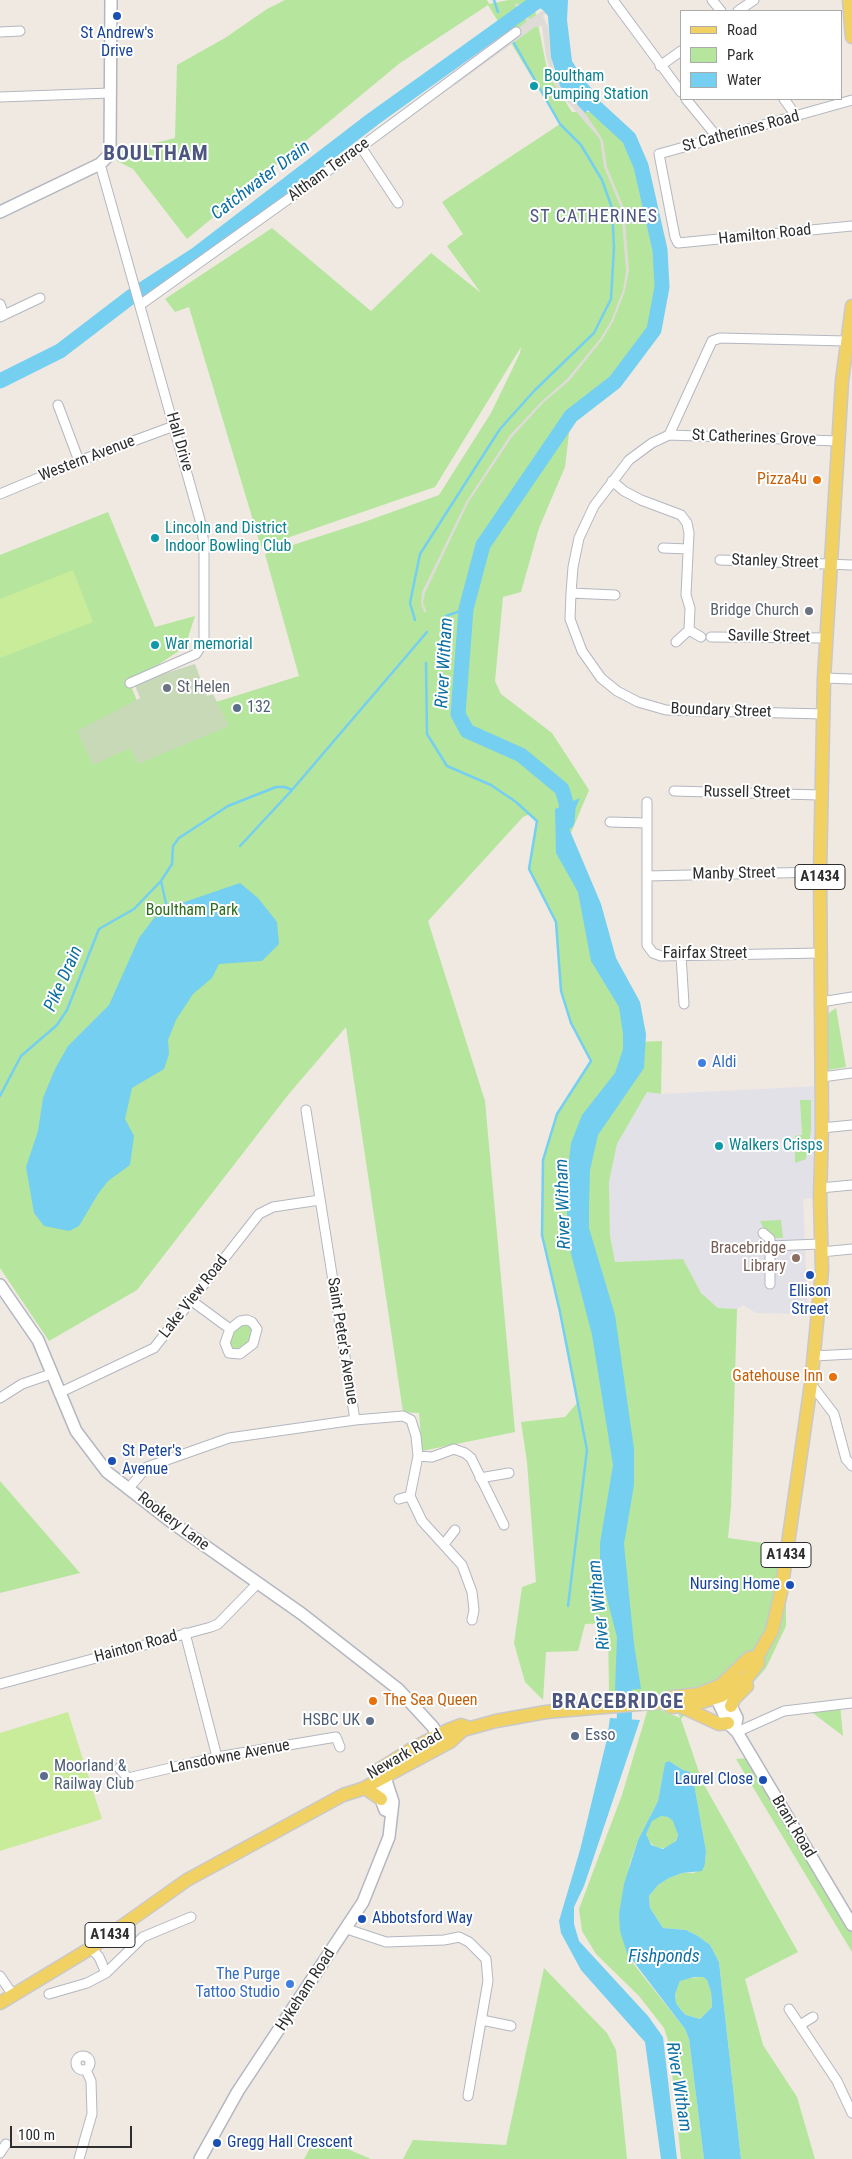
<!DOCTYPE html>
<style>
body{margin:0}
#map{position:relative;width:852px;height:2159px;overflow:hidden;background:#efe9e1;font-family:"Roboto Condensed",sans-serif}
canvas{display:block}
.legend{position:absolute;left:680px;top:10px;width:162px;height:90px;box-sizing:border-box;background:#fff;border:1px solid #ababab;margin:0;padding:6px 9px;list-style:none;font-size:15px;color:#2e2e2e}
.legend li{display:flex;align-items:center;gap:10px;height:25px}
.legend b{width:25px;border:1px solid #ababab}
.scale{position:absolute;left:10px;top:2126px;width:122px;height:22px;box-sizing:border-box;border:2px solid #2e2e2e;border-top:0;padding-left:6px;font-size:15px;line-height:18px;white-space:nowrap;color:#2e2e2e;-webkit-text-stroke:4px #fff;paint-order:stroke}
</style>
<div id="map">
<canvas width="852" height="2159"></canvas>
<ul class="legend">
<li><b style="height:6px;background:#f2d163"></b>Road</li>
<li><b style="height:14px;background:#b6e59e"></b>Park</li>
<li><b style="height:14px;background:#75cff0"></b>Water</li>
</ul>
<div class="scale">100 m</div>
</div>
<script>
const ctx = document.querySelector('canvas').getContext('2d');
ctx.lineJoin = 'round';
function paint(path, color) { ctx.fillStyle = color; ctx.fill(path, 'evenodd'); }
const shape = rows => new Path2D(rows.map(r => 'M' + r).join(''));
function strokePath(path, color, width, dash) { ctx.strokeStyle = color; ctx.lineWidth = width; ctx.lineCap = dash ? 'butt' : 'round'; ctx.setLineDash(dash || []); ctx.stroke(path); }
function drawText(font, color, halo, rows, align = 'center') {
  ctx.font = font + ' "Roboto Condensed",sans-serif'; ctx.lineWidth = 4; ctx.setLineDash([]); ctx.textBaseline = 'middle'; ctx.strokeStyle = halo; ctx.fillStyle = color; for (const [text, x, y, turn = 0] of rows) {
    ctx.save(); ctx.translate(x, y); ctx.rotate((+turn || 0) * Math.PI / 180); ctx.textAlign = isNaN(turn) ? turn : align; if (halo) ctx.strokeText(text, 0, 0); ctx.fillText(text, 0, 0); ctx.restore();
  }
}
paint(shape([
 [822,1086,820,1197,803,1199,808,1314,756,1313,743,1305,737,1309,718,1308,701,1293,683,1259,615,1262,610,1235,609,1182,617,1144,647,1092,661,1094]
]), '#e3e1e8');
paint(shape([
 [285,0,487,0,489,4,509,0,533,0,548,74,572,112,600,112,629,138,641,166,649,197,660,250,662,287,654,330,615,382,571,416,565,467,539,528,521,592,503,597,495,681,501,694,552,733,589,790,563,852,636,1042,662,1041,661,1094,647,1092,617,1144,609,1182,610,1235,615,1262,683,1259,701,1293,718,1308,737,1309,731,1507,728,1538,786,1546,786,1626,766,1668,744,1693,697,1701,681,1719,702,1781,798,1952,745,1979,763,2045,797,2097,815,2159,741,2159,719,1962,710,1945,698,1936,686,1930,663,1928,650,1908,649,1896,658,1885,669,1878,682,1873,694,1873,705,1864,706,1851,693,1778,689,1772,683,1770,669,1761,665,1764,658,1801,638,1840,630,1863,619,1914,632,1962,685,2029,689,2039,704,2159,681,2159,669,2043,664,2028,639,1996,596,1954,582,1931,579,1909,622,1795,649,1705,609,1694,608,1623,585,1624,578,1651,546,1652,543,1700,525,1682,514,1643,522,1587,536,1582,527,1462,521,1422,565,1417,577,1403,560,1312,542,1235,543,1160,557,1114,591,1061,571,1023,561,991,556,922,529,869,537,821,530,814,523,817,428,921,485,1101,515,1432,422,1451,419,1413,403,1412,346,1027,288,1095,137,1290,49,1341,0,1268,0,555,108,512,155,627,195,616,185,647,130,683,146,724,299,676,265,554,367,521,439,495,491,413,520,353,521,347,435,487,261,547,189,307,175,312,165,299,272,228,371,311,431,253,481,293,447,246,463,234,442,202,560,124,488,5,400,63,187,239,133,169,117,161,119,147,148,145,175,138,177,65,225,38,267,9],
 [676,1704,680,1718,651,1706],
 [836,1008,846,1067,828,1070,826,1015],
 [800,1100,811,1100,811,1131,806,1159,795,1163,795,1136,802,1135],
 [781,1220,783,1238,776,1238,764,1229,760,1221],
 [248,1323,254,1332,248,1344,241,1350,234,1352,230,1348,232,1333,241,1325],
 [0,1481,80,1573,0,1593],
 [840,1704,843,1736,805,1707],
 [751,1758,852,1925,852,1952,736,1759],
 '646 1832a16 16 0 1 1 32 0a16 16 0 1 1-32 0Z',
 [544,1968,607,2033,616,2050,627,2159,403,2159,413,2140,506,2145],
 [703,1977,707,1980,711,1992,712,2007,700,2019,686,2015,681,2010,676,2003,675,1993,680,1981,686,1978],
 [317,2136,371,2159,304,2159]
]), '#b6e59e');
paint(shape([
 [195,664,207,696,213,694,229,726,138,764,130,748,93,765,77,731,140,698,134,683]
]), '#c8d9b8');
paint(shape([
 [73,570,93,622,0,658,0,599],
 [68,1712,102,1819,0,1851,0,1733]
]), '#c9ec9a');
paint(shape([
 [558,0,543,16,548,27,553,68,560,86,585,113,603,140,607,167,624,208,629,270,625,291,613,322,602,340,569,381,544,402,512,437,468,503,425,593,423,603,427,612,424,612,421,603,422,592,466,502,510,435,542,401,567,379,600,339,611,321,623,290,626,271,621,208,604,167,600,139,557,90,551,93,550,91,556,88,546,57,542,26,535,27,455,85,453,83,527,21,515,5,517,3,530,19]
]), '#dfdcd8');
paint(shape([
 [532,0,568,0,567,20,572,61,584,80,600,98,585,113,560,86,551,57,548,16,543,10,538,7,511,27,506,20],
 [580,798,568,826,601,904,616,958,640,1002,646,1034,644,1068,598,1135,590,1170,589,1204,589,1228,615,1315,634,1449,634,1485,624,1544,634,1644,641,1689,615,1690,617,1637,602,1579,600,1558,600,1543,613,1465,592,1335,567,1238,567,1178,571,1143,582,1115,615,1073,623,1049,623,1034,619,1007,591,961,578,892,556,853,555,809],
 [240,883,258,898,277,922,279,944,262,961,219,964,212,978,193,994,176,1020,168,1040,169,1054,164,1069,132,1088,125,1119,134,1136,130,1165,108,1181,98,1194,79,1226,69,1231,44,1226,34,1213,26,1167,38,1131,43,1098,55,1069,68,1046,109,1005,139,938,154,918,167,908],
 [610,1718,640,1720,584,1886,574,1907,574,1924,579,1941,648,2016,663,2037,677,2159,661,2159,645,2042,581,1970,561,1933,559,1921,580,1850,607,1739],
 [669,1761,683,1770,690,1772,693,1778,706,1851,705,1864,702,1871,682,1873,669,1878,658,1885,649,1896,650,1908,663,1928,686,1930,698,1936,710,1945,719,1962,741,2159,704,2159,689,2039,685,2029,627,1953,620,1931,619,1914,624,1884,638,1840,658,1801,665,1763],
 [661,1816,668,1817,673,1821,678,1835,676,1841,663,1849,651,1845,646,1834,652,1821],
 [694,1977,703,1977,707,1980,711,1992,712,2007,700,2019,686,2015,681,2010,676,2003,675,1994,680,1981]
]), '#75cff0');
strokePath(shape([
 [494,0,498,12],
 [446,616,466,609],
 [415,620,410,603,420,554,500,429,535,390,594,333,611,299,614,247,612,208,602,180,581,145,560,124,514,43],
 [426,663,427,734,447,766,491,785,516,802,537,821,529,869,556,922,561,991,571,1023,591,1061,557,1114,543,1160,542,1235,560,1312,587,1450,568,1606],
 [240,846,292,790,427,632],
 [167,908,161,881,172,864,173,846,179,838,228,806,276,787,285,787,292,790],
 [0,1096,21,1056,57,1025,67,1010,99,929,134,909,161,881]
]), '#75cff0', 2.5);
strokePath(shape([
 [0,381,60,351,132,296,197,254,373,119,539,0],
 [567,822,568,810,562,789,521,755,467,731,458,714,466,609,483,545,571,416,615,382,654,330,662,287,660,250,641,166,629,138,579,92],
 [624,1740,625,1670]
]), '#75cff0', 15);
const street = shape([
 [613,0,681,92],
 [712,0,721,11],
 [738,11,754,0],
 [0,32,20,31],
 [660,66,681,51],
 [0,97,110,93],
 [686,99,718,138],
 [784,99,797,117],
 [852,100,659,154,675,237,678,243,852,226],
 [361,147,398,203],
 [100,164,200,520,204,543,204,641,196,654,130,683],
 [0,304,4,315,0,317],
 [140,305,361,147,516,32],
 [4,315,40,298],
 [58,405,79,461],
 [669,435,712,341,720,338,846,341],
 [612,481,624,491,641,500,681,515,687,523,689,533,686,595,690,608,689,630,676,642],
 [0,494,79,461,174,426],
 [663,548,688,549],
 [720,560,852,565],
 [571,593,615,595],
 [689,630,701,637],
 [711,637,826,638],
 [824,678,852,679],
 [823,714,666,710,638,702,617,691,601,678,582,651,570,619,571,593,573,567,579,538,594,506,629,460,652,443,669,435,838,441],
 [674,791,820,795],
 [647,802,647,945,653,953,661,956,821,953],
 [610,822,647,823],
 [647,876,820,872],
 [681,955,684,1004],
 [821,1002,852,997],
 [822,1077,852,1073],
 [822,1128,852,1125],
 [820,1188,852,1185],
 [763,1233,770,1239,770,1246],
 [821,1252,852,1249],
 [770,1284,770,1246,820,1244],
 [192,1301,230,1329],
 [247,1320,252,1322,257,1329,253,1344,240,1354,229,1353,225,1343,230,1329,240,1321,247,1320],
 [814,1356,852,1354],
 [811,1384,834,1414,846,1459,852,1466],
 [59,1393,154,1348,259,1214,273,1207,320,1200],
 [0,1398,22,1384,51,1374],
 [355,1420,403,1416,411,1420,416,1436,418,1456,410,1496,422,1521,462,1565,472,1592,474,1610,472,1620],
 [418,1456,432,1457,454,1449,465,1453,471,1458,504,1525],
 [480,1478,509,1473],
 [128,1489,147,1467,229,1438,355,1420,306,1110],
 [399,1499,410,1496],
 [444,1544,455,1530],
 [185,1633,217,1757],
 [0,1684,211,1627,218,1624,257,1584],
 [737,1732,784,1711,852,1703],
 [119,1768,128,1778,217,1757,336,1737,340,1747],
 [347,1929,386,1942,444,1940,459,1937,469,1942,486,1959,488,1981,468,2096],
 [91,1948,99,1957,106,1973,143,1937,191,1917],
 [0,1976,13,1995],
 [49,1994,87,1983,106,1973],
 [789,2009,837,2081,852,2113],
 [482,2020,511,2026],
 [800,2025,813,2017],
 '76 2063a7 7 0 1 1 14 0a7 7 0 1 1-14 0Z',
 [0,2153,6,2144],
 [79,2159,92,2114,91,2081,86,2070]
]);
const secondary = shape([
 [0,212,100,164,108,156,110,151,111,0],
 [0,1285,38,1340,76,1431,107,1472,174,1524,302,1614,398,1689,433,1727,442,1743],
 [713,1691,728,1723,737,1732,852,1925],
 [727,1698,737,1718,735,1729],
 [376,1774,381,1799,385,1810,390,1812],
 [200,2159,238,2091,363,1902,389,1837,393,1802,382,1768]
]);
const primary = shape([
 [849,0,852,37],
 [663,1702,672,1707,680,1706,695,1704,721,1696,748,1677,758,1663,757,1657,772,1631,781,1592,811,1384,822,1270,820,1197,822,1128,820,872,824,678,842,381,852,306],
 [680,1706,719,1724,728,1723],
 [731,1706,734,1699,747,1686],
 [375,1772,410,1750,448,1730,461,1725,467,1727],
 [365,1788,381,1799],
 [0,2003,91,1948,187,1880,343,1795,362,1789,450,1742,463,1730,496,1721,546,1712,663,1702,673,1697,699,1694,721,1685,749,1658,757,1657]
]);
strokePath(street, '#b4b7c1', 11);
strokePath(secondary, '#b4b7c1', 14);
strokePath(primary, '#c9c9c9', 15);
strokePath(street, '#fff', 9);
strokePath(secondary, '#fff', 11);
strokePath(primary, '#f2d163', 12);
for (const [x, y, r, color] of [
 [117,16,5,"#1a4fb4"],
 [534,86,5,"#0f9aa8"],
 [817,480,5,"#e8710a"],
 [155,538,5,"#0f9aa8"],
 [809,611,5,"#6b7280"],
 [155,645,5,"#0f9aa8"],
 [167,688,5,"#6b7280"],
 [237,708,5,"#5c6f8a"],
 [702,1063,5,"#3f7fe0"],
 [719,1146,5,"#0f9aa8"],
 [796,1258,5,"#8d6e63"],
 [810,1275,5,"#1a4fb4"],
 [833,1377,5,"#e8710a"],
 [112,1461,5,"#1a4fb4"],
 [790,1585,5,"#1a4fb4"],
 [373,1701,5,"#e8710a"],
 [370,1721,5,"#5c6f8a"],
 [575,1736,5,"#5c6f8a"],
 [44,1776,5,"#5c6f8a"],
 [763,1780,5,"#1a4fb4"],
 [362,1919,5,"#1a4fb4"],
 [290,1984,5,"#3f7fe0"],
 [217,2143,5,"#1a4fb4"]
]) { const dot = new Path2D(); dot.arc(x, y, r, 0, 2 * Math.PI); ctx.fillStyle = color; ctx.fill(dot); strokePath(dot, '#fff', 2); }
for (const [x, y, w] of [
 [820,877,50],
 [786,1555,50],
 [110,1935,50]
]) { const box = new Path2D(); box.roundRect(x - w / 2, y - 12.5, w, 25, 4); ctx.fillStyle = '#fff'; ctx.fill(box); strokePath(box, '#2e2e2e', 1); }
drawText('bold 15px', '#2e2e2e', null, [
 ["A1434",820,877],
 ["A1434",786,1555],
 ["A1434",110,1935]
]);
drawText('16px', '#164399', '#fff', [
 ["St Andrew's",117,34,"center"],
 ["Drive",117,52,"center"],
 ["Ellison",810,1292,"center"],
 ["Street",810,1310,"center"],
 ["St Peter's",122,1452],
 ["Avenue",122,1470],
 ["Nursing Home",780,1585,"right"],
 ["Laurel Close",753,1780,"right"],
 ["Abbotsford Way",372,1919],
 ["Gregg Hall Crescent",227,2143]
], 'left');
drawText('16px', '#0d838f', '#fff', [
 ["Boultham",544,77],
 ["Pumping Station",544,95],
 ["Lincoln and District",165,529],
 ["Indoor Bowling Club",165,547],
 ["War memorial",165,645],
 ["Walkers Crisps",729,1146]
], 'left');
drawText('16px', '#2e2e2e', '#fff', [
 ["St Catherines Road",741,132,-15],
 ["Altham Terrace",329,170,-36],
 ["Hamilton Road",765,235,-6],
 ["St Catherines Grove",754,438,2],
 ["Hall Drive",179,442,74],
 ["Western Avenue",87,459,-21],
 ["Stanley Street",775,562,2],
 ["Saville Street",769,637,1],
 ["Boundary Street",721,711,2],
 ["Russell Street",747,793,1],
 ["Manby Street",734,874,-1],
 ["Fairfax Street",705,954],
 ["Lake View Road",194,1297,-52],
 ["Saint Peter's Avenue",342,1341,81],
 ["Rookery Lane",173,1522,37],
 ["Hainton Road",136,1647,-15],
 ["Newark Road",405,1755,-30],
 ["Lansdowne Avenue",230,1757,-11],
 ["Brant Road",793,1827,59],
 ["Hykeham Road",306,1990,-57]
]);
drawText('16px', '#c56008', '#fff', [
 ["Pizza4u",807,480],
 ["Gatehouse Inn",823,1377],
 ["The Sea Queen",383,1701,"left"]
], 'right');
drawText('16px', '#5b616d', '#fff', [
 ["Bridge Church",799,611],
 ["St Helen",177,688,"left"]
], 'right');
drawText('16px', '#4e5e75', '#fff', [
 ["132",247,708],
 ["HSBC UK",360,1721,"right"],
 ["Esso",585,1736],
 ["Moorland &",54,1767],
 ["Railway Club",54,1785]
], 'left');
drawText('16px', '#2c6e1b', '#fff', [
 ["Boultham Park",192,911]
]);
drawText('16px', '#366cbe', '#fff', [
 ["Aldi",712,1063],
 ["The Purge",280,1975,"right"],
 ["Tattoo Studio",280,1993,"right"]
], 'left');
drawText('16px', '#785e54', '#fff', [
 ["Bracebridge",786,1249],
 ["Library",786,1267]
], 'right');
drawText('italic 18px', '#0d6fa3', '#fff', [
 ["Catchwater Drain",261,181,-37],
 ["River Witham",445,663,-87],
 ["Pike Drain",64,979,-66],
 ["River Witham",564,1204,-92],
 ["River Witham",600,1605,-96],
 ["Fishponds",664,1957],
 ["River Witham",678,2087,81]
]);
ctx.letterSpacing = '1px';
drawText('18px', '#4d5680', '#fff', [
 ["ST CATHERINES",594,217]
]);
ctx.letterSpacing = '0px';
ctx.letterSpacing = '1px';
drawText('bold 21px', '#4d5680', '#fff', [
 ["BOULTHAM",156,155],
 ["BRACEBRIDGE",618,1703]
]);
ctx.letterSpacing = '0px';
</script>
